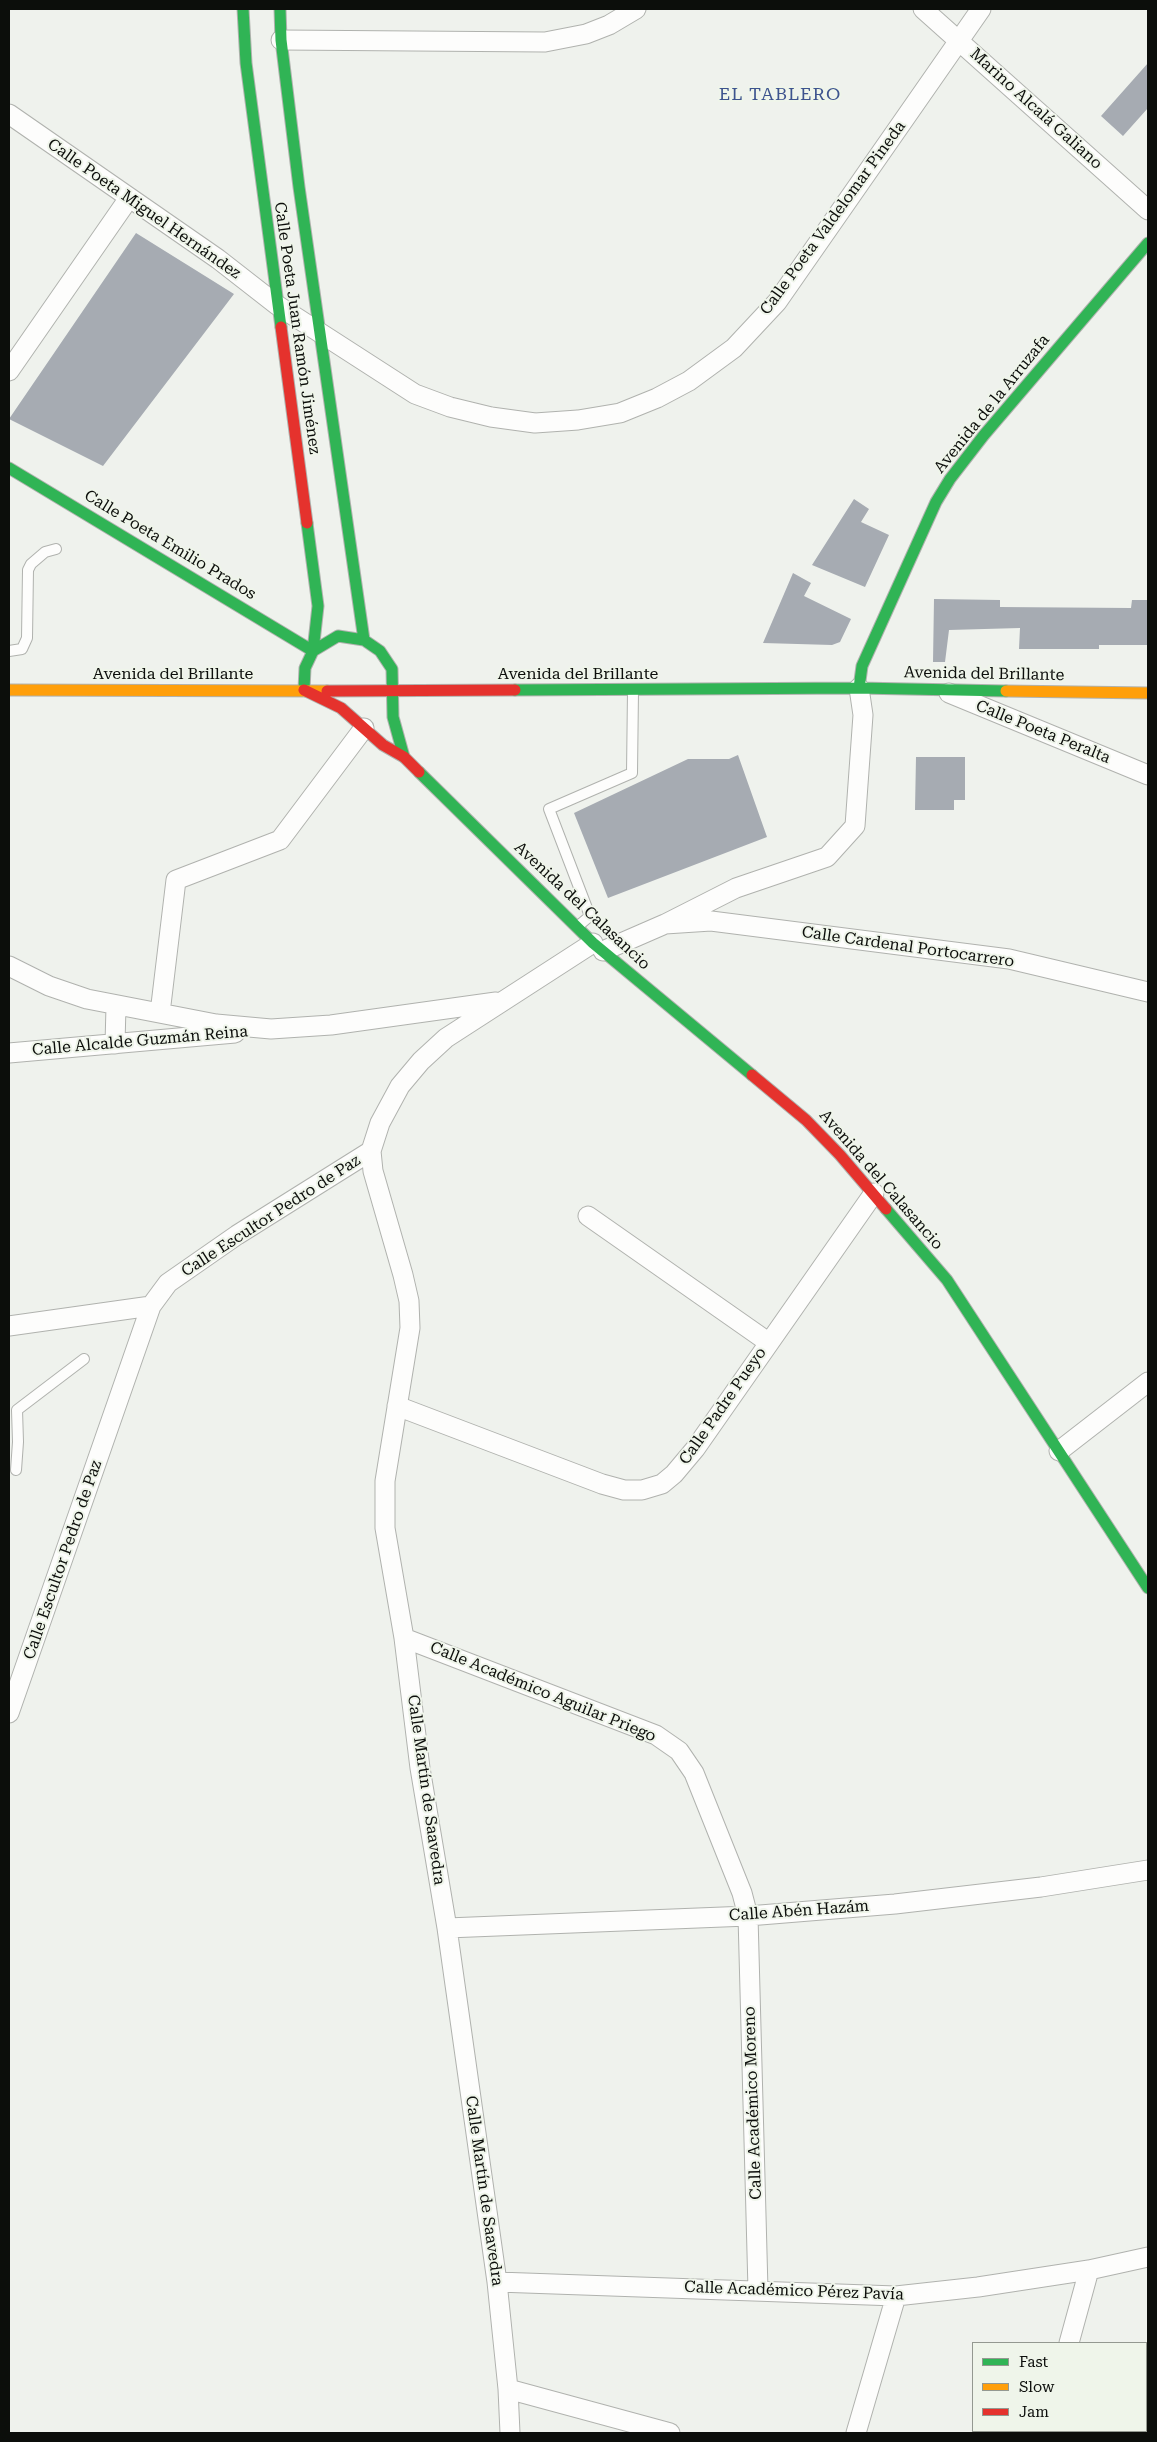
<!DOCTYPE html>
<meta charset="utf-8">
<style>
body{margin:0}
#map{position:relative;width:1157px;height:2442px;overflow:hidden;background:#eff2ed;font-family:"Roboto Serif",serif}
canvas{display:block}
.frame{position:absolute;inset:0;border:10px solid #0c0e0b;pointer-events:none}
.legend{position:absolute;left:972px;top:2342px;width:175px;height:90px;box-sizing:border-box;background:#eff5ea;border:1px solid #949991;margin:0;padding:6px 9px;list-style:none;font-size:15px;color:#0c0e0b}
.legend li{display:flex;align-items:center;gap:10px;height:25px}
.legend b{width:25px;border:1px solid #949991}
</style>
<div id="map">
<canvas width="1157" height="2442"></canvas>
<div class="frame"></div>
<ul class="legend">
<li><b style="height:6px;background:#30b455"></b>Fast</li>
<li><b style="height:6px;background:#ff9f0a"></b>Slow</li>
<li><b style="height:6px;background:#e5322d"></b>Jam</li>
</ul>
</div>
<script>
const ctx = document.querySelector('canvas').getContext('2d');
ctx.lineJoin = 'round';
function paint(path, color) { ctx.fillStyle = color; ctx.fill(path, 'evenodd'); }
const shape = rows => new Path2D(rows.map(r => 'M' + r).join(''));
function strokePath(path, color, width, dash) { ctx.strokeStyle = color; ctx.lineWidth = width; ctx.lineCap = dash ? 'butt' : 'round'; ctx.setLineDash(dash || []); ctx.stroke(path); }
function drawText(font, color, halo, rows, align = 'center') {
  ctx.font = font + ' "Roboto Serif",serif'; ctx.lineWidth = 4; ctx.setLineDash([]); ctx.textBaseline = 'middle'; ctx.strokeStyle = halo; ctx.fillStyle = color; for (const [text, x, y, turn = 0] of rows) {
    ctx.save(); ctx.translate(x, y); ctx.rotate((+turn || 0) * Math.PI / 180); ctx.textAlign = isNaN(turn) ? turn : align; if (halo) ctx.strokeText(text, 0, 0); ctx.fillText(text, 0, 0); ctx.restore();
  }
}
paint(shape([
 [1148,63,1148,108,1123,136,1101,116],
 [136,233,234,294,103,466,9,419],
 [854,499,869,509,861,522,889,535,865,587,812,565],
 [793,573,811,583,804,596,851,619,840,642,832,645,763,643],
 [934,599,1000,600,1000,607,1131,608,1132,600,1148,600,1148,645,1099,645,1099,649,1019,649,1020,628,949,630,945,662,933,662],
 [738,755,767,837,608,898,574,813,688,759,729,759],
 [916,757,965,757,965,800,954,800,954,810,915,810]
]), '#a6abb2');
const lane = shape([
 [9,651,22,649,27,638,28,570,31,564,45,552,56,549],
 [577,927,590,916,549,809,632,773,633,691],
 [17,1410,84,1359],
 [16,1470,18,1442,17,1410]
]);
const street = shape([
 [923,9,1148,210],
 [281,40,545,42,586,34,609,25,636,9],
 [9,114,218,259,277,305,415,394,450,407,491,417,535,423,578,420,620,413,657,398,689,381,734,348,777,302,981,9],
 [9,371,129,198],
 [949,693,1148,775],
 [665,924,711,921,1009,959,1148,992],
 [603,951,665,924,736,888,827,857,855,826,863,715,859,688],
 [9,966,49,986,87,999,216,1024,271,1029,331,1025,496,1002],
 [160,1013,176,880,280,840,364,728],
 [115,1044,116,1006],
 [9,1053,235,1033],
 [371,1151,373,1171,403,1275,409,1301,410,1328,385,1481,385,1528,404,1638,420,1768,447,1928,497,2282,508,2389,510,2433],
 [588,1216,768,1342],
 [9,1326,151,1306],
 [397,1406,602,1484,624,1490,642,1490,662,1484,674,1474,695,1449,874,1193],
 [1059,1451,1148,1382],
 [404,1638,656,1735,679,1751,694,1773,742,1893,748,1916,758,2290],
 [9,1713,151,1306,168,1283,237,1235,371,1151,380,1123,400,1086,421,1061,446,1038,593,943],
 [447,1928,748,1916,895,1904,1041,1887,1148,1870],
 [497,2282,896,2296,978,2287,1089,2270,1148,2257],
 [1069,2343,1089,2270],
 [508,2389,670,2433],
 [856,2433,896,2296],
 [1044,2433,1045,2431]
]);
const fast = shape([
 [243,9,246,63,281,327],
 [280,9,281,40,299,187,364,640],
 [9,468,313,651,318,606,307,523],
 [859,688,862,666,936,502,950,479,984,435,1148,243],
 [304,690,305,668,313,651,338,636,364,640,380,651,392,669,393,717,404,757],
 [515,690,859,688,1006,691],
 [419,772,593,943,752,1075],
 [886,1209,947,1280,1148,1588]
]);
const slow = shape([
 [9,690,327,691],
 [1006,691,1148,693]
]);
const jam = shape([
 [281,327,307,523],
 [304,690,341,708,383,745,404,757,419,772],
 [327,691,515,690],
 [752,1075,806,1120,840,1155,886,1209]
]);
strokePath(lane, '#b0b2ae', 12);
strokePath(street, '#b0b2ae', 21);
strokePath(fast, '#b0b2ae', 13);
strokePath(slow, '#b0b2ae', 13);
strokePath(jam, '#b0b2ae', 13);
strokePath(lane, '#fdfdfc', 10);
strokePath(street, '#fdfdfc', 19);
strokePath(fast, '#30b455', 11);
strokePath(slow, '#ff9f0a', 11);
strokePath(jam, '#e5322d', 11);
drawText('16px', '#0c0e0b', '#eff5ea', [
 ["Marino Alcalá Galiano",1036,109,42],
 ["Calle Poeta Miguel Hernández",144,209,35],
 ["Calle Poeta Valdelomar Pineda",833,218,-54],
 ["Calle Poeta Juan Ramón Jiménez",297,328,82],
 ["Avenida de la Arruzafa",992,404,-51],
 ["Calle Poeta Emilio Prados",170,545,31],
 ["Avenida del Brillante",173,674],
 ["Avenida del Brillante",578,674],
 ["Avenida del Brillante",984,674,1],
 ["Calle Poeta Peralta",1043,732,22],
 ["Avenida del Calasancio",582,906,43],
 ["Calle Cardenal Portocarrero",908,947,8],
 ["Calle Alcalde Guzmán Reina",140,1041,-5],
 ["Avenida del Calasancio",881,1180,49],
 ["Calle Escultor Pedro de Paz",271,1216,-33],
 ["Calle Padre Pueyo",723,1406,-55],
 ["Calle Escultor Pedro de Paz",63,1560,-71],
 ["Calle Académico Aguilar Priego",543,1692,22],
 ["Calle Martín de Saavedra",426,1790,82],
 ["Calle Abén Hazám",799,1911,-4],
 ["Calle Académico Moreno",753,2103,-92],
 ["Calle Martín de Saavedra",484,2191,82],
 ["Calle Académico Pérez Pavía",794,2291,2]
]);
ctx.letterSpacing = '1px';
drawText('18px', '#3d538e', '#eff5ea', [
 ["EL TABLERO",780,95]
]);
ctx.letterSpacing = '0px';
</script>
